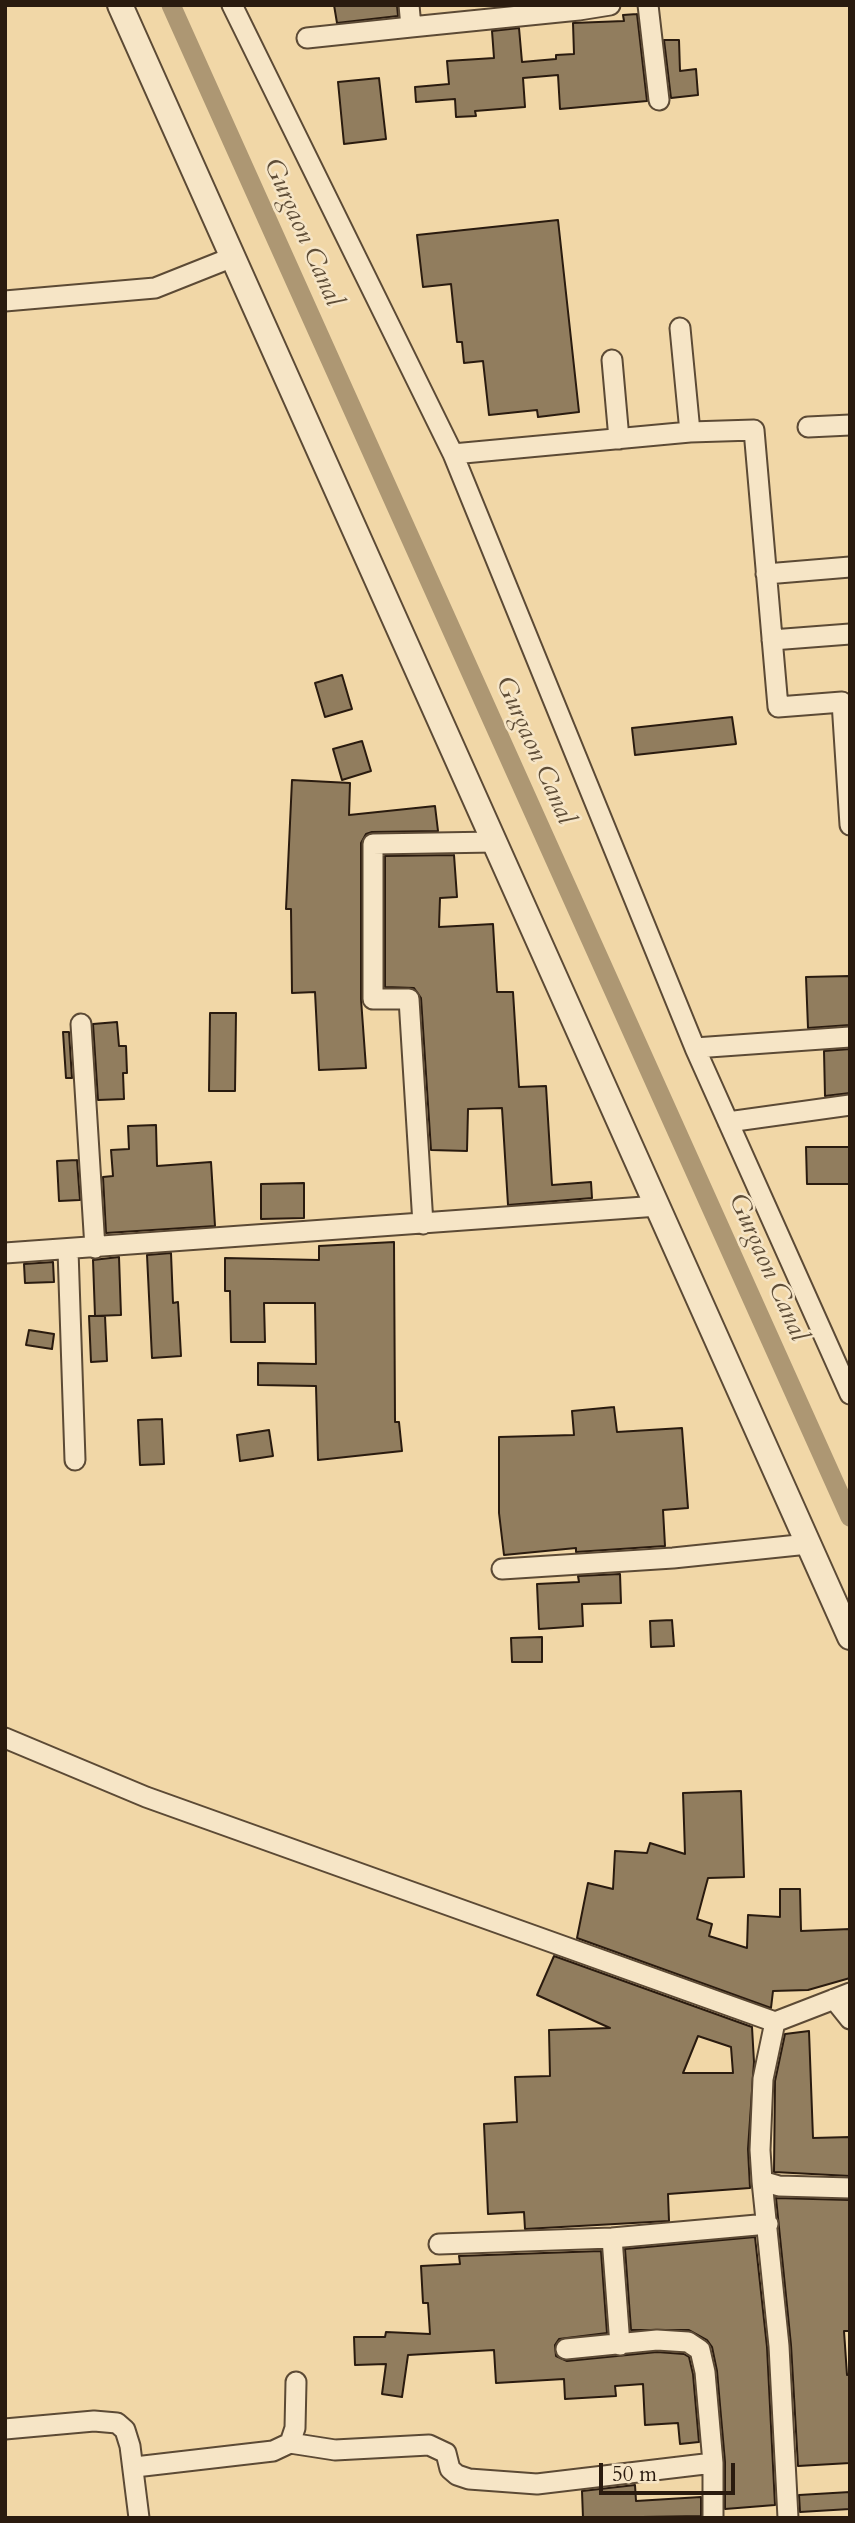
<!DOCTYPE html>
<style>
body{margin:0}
#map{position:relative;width:855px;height:2523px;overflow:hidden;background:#f1d7a7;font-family:Cardo,serif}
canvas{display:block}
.frame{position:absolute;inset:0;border:7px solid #2a1b0f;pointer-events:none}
.scale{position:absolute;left:599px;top:2463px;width:136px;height:32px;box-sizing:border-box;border:4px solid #2a1b0f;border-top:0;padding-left:9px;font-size:21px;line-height:24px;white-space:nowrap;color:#2a1b0f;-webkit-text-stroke:5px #f6e5c6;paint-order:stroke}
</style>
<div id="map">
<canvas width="855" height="2523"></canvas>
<div class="frame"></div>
<div class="scale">50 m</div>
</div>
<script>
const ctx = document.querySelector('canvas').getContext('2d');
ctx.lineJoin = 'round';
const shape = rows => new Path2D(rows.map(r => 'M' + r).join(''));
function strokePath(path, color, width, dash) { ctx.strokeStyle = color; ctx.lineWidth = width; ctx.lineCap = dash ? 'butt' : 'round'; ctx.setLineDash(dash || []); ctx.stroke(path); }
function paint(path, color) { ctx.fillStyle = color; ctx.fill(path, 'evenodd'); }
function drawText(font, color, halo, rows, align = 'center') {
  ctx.font = font + ' Cardo,serif'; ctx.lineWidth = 5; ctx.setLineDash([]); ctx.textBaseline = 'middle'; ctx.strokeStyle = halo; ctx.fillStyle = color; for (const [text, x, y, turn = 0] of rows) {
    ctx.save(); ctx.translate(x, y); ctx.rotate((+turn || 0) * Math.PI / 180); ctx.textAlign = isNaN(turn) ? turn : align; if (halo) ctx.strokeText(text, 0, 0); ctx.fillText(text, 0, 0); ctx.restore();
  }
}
strokePath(shape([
 [171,5,850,1517]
]), '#ad9773', 19);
const building = shape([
 [334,5,397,5,398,16,337,23,334,5],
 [637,14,647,101,560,109,558,75,523,78,525,107,475,111,476,116,456,117,455,99,416,102,415,87,449,84,447,61,494,58,492,31,519,28,522,62,556,59,556,55,574,54,573,23,624,21,623,15,637,14],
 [664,40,679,40,680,71,696,69,698,95,671,98,664,40],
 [379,78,386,139,344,144,338,82,379,78],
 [558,220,579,412,538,417,537,410,489,415,483,361,464,363,462,342,457,342,451,284,423,287,417,235,558,220],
 [342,675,352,709,325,717,315,683,342,675],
 [732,717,736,744,635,755,632,728,732,717],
 [362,741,371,771,342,780,333,749,362,741],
 [292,780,350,783,349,815,435,806,438,831,372,832,366,834,361,843,361,999,366,1068,319,1070,315,992,292,993,291,909,286,909,292,780],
 [454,855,457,897,440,898,439,927,493,924,497,992,513,992,519,1087,546,1086,552,1185,591,1182,592,1198,508,1205,502,1108,468,1109,467,1151,431,1150,421,998,414,988,385,987,385,856,454,855],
 [850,976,850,1025,808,1028,806,977,850,976],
 [210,1013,236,1013,235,1091,209,1091,210,1013],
 [117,1022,119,1046,126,1046,127,1073,123,1073,124,1099,98,1100,93,1024,117,1022],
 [63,1032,69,1032,72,1078,66,1078,63,1032],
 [850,1049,850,1093,825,1096,824,1051,850,1049],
 [156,1125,157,1166,211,1162,215,1226,106,1233,103,1177,113,1176,111,1150,129,1149,128,1126,156,1125],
 [806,1147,850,1147,850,1184,807,1184,806,1147],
 [77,1160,80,1200,59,1201,57,1161,77,1160],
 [304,1183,304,1218,261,1219,261,1184,304,1183],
 [394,1242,395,1422,399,1422,402,1451,318,1460,316,1386,258,1385,258,1363,316,1364,315,1303,264,1303,265,1342,231,1342,230,1291,225,1291,225,1258,319,1260,319,1246,394,1242],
 [171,1253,173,1303,178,1302,181,1356,152,1358,147,1255,171,1253],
 [119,1257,121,1315,95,1316,93,1260,119,1257],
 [53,1262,54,1282,25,1283,24,1264,53,1262],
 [89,1316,105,1316,107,1361,91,1362,89,1316],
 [29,1330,54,1334,52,1349,26,1345,29,1330],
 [614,1407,617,1432,682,1428,688,1508,663,1510,665,1546,576,1552,576,1548,504,1555,499,1513,499,1437,574,1435,572,1411,614,1407],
 [162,1419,164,1464,140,1465,138,1420,162,1419],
 [269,1430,273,1456,240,1461,237,1435,269,1430],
 [620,1574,621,1603,582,1604,583,1626,539,1629,537,1584,579,1582,578,1576,620,1574],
 [672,1620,674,1646,651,1647,650,1621,672,1620],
 [542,1637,542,1662,512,1662,511,1638,542,1637],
 [741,1791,744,1877,708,1878,697,1919,712,1924,709,1936,747,1948,748,1915,780,1917,780,1889,800,1889,801,1931,850,1929,850,1978,808,1990,773,1991,771,2008,577,1938,588,1883,613,1889,615,1851,647,1853,650,1843,685,1854,683,1793,741,1791],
 [554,1956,752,2027,754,2062,748,2149,750,2188,668,2194,669,2221,525,2229,524,2212,488,2214,484,2124,517,2122,515,2077,550,2076,549,2030,610,2028,537,1995,554,1956],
 [698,2036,731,2047,733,2073,683,2073,698,2036],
 [809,2031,813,2138,850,2137,850,2176,774,2172,775,2081,785,2034,809,2031],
 [776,2198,850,2200,850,2331,844,2331,847,2375,850,2374,850,2463,798,2466,791,2345,776,2198],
 [755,2237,767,2347,775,2505,725,2509,725,2462,717,2371,712,2347,707,2340,689,2330,631,2330,625,2249,755,2237],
 [601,2251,607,2333,559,2339,555,2345,556,2356,567,2361,657,2352,684,2354,689,2357,693,2374,699,2442,680,2444,678,2423,645,2425,643,2384,615,2386,616,2396,565,2399,564,2379,496,2383,494,2350,408,2355,402,2397,382,2394,386,2364,355,2365,354,2337,385,2337,386,2332,430,2334,428,2303,423,2303,421,2266,460,2264,459,2256,601,2251],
 [635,2485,636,2501,701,2497,701,2516,583,2518,582,2491,635,2485],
 [850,2492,850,2509,800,2512,799,2495,850,2492]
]);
paint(building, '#917d5e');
strokePath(building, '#2a1b0f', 2);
const minor = shape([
 [232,5,453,454,695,1048,850,1394],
 [579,5,579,10,610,5],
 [648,5,659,100],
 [411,27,579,10],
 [307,38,411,27,409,5],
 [5,301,155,288,233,257],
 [680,328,690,432],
 [612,360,619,439],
 [808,427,850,425],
 [453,454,690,432,754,430,778,707,842,702,850,825],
 [766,574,850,567],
 [772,640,850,634],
 [81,1024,95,1248],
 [695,1048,850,1037],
 [728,1122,850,1105],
 [423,1224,409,999,373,999,373,844,495,842],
 [68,1250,75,1460],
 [5,1253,658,1206],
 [502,1569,673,1558,808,1544],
 [5,1738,146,1797,775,2022,850,1993],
 [834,1999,850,2019],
 [775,2022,763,2079,760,2150,762,2181,779,2186,850,2188],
 [762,2181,779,2346,788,2518],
 [612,2238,620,2345],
 [439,2244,612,2238,768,2224],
 [566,2349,657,2340,688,2342,700,2350,705,2372,713,2463,713,2518],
 [5,2429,94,2421,117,2423,125,2430,130,2446,139,2518],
 [290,2443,335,2450,429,2445,446,2453,450,2469,457,2475,469,2479,537,2484,713,2463],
 [135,2467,273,2451,290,2443,295,2428,296,2382]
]);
const tertiary = shape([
 [120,5,850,1637]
]);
strokePath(minor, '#5c4a35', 23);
strokePath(tertiary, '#5c4a35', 28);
strokePath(minor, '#f6e5c6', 19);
strokePath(tertiary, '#f6e5c6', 24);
drawText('italic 26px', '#5e4d37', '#f6e5c6', [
 ["Gurgaon Canal",302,233,66],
 ["Gurgaon Canal",534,751,66],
 ["Gurgaon Canal",767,1268,66]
]);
</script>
